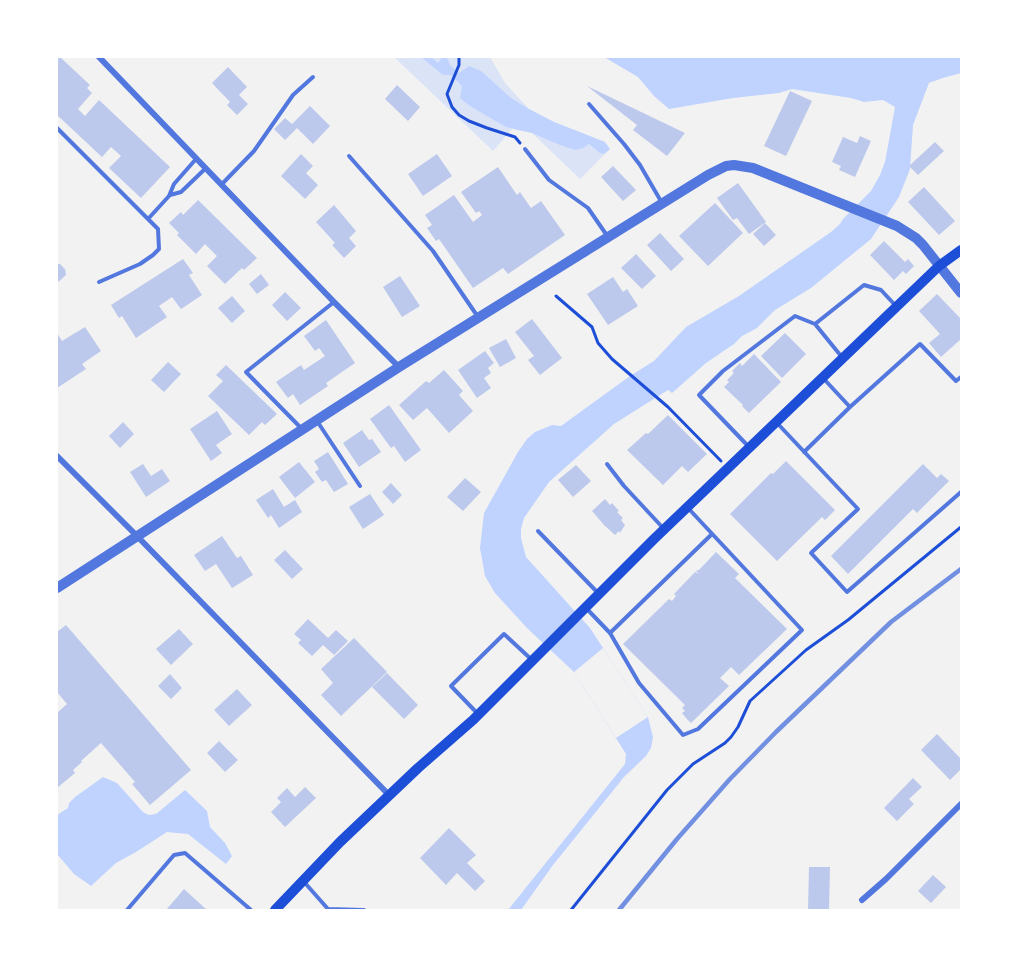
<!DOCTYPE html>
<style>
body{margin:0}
#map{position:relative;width:1018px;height:967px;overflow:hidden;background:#f2f2f2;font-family:"Exo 2",sans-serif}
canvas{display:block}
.frame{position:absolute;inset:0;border:58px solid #fff;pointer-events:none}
</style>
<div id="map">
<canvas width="1018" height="967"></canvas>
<div class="frame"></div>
</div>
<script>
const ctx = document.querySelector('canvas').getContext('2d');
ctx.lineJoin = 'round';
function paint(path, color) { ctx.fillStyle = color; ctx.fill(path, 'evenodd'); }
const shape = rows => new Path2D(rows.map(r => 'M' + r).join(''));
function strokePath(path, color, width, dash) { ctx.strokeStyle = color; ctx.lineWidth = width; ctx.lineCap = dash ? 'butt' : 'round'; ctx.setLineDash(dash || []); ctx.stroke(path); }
paint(shape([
 [394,57,490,57,505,83,529,109,554,122,605,142,610,149,580,179,532,133,512,129,493,151]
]), '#dbe4f7');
paint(shape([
 [421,57,431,57,438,63,441,59,440,57,447,57,450,65,459,73,469,66,481,71,511,98,529,109,554,122,605,142,610,149,604,154,600,153,589,144,583,148,575,150,560,145,532,133,506,127,470,106,460,98,462,86,451,75,443,75],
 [604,57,961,57,961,73,943,78,929,83,913,125,910,169,899,197,871,239,811,288,775,310,757,328,742,336,734,344,706,363,672,393,668,390,614,424,549,482,524,518,521,529,521,538,526,557,590,628,648,717,653,737,651,748,646,756,624,777,553,865,521,910,508,910,625,764,626,754,574,672,527,628,495,593,485,576,480,548,484,513,518,452,527,439,535,432,552,425,561,426,630,376,654,361,686,327,739,296,831,232,840,224,843,219,871,191,880,175,885,162,895,107,883,100,864,102,851,98,792,89,779,93,733,98,669,109,654,96,638,77],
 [103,777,117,783,143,812,149,815,156,814,185,790,207,811,210,827,225,843,232,856,226,864,188,834,167,832,136,852,116,863,91,886,74,874,57,854,57,815,68,808,69,803,75,797]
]), '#bfd3fe');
paint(shape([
 [603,648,648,717,616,738,574,672]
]), '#f2f2f2');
paint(shape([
 [57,57,60,57,90,85,87,88,92,93,78,109,85,116,99,100,170,167,141,198,109,168,121,156,111,147,102,157,57,115],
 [228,67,247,87,239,95,248,104,237,115,227,105,230,102,212,83],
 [397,85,420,107,408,121,385,99],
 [587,86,685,133,667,156,633,130,637,125],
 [790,91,812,101,786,156,764,146],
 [310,106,330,126,313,144,297,128,285,140,274,129,285,118,292,124],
 [860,136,871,141,855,177,839,170,841,166,832,162,843,137,857,143],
 [935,142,944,151,918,175,909,166],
 [301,154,313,166,306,173,318,185,305,199,281,176],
 [437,154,452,176,423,196,408,174],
 [613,166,636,190,623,201,601,177],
 [498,167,517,195,520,192,531,208,541,201,565,235,508,274,503,268,473,288,439,239,436,241,427,228,432,225,425,215,454,195,473,222,482,215,479,211,476,213,461,192],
 [738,183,766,222,749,234,737,218,733,220,717,198],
 [924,187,955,221,939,235,908,202],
 [198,200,257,258,244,270,242,268,225,284,207,266,217,256,205,244,196,254,177,235,179,233,169,223,181,212,183,215],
 [715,203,743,233,708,266,679,236],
 [334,205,356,231,349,238,356,246,344,258,332,245,335,243,316,222],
 [765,223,776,235,764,246,753,234],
 [660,233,684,259,671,271,647,245],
 [884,241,905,262,908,259,914,266,906,274,903,271,894,280,870,255],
 [636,254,656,276,642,289,621,268],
 [183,259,193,273,189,275,202,295,181,309,172,297,159,306,167,317,136,338,122,316,119,318,111,305],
 [57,264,60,264,65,269,66,275,57,283],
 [261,274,269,285,257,294,249,284],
 [400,276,420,306,402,317,383,287],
 [613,277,623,292,627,289,638,306,608,325,587,294],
 [285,292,301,308,287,321,272,305],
 [937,294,961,319,961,339,941,357,929,343,940,334,919,311],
 [232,296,245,311,232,323,218,308],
 [532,319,562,358,540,375,528,360,534,356,515,332],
 [326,320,355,363,326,383,328,386,300,405,293,394,288,398,276,382,301,365,304,370,325,356,319,348,315,351,304,336],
 [85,327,101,351,82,364,86,369,57,388,57,333,62,341],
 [785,333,806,354,782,378,761,356],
 [506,339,516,358,500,367,489,348],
 [485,351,494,363,488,368,491,373,484,378,491,388,477,398,458,370],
 [754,354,781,382,749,413,742,406,743,405,724,387,729,382,727,380,734,373,732,371,740,363,742,366],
 [168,362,181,374,164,392,151,380],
 [226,365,277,414,265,425,262,422,249,435,208,396,223,381,216,375],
 [444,370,463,391,459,395,473,411,449,433,427,408,413,420,399,405,426,381,429,383],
 [389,405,421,450,405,462,394,446,391,448,370,419],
 [217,411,232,434,216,445,222,453,211,461,190,429],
 [668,415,707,454,688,472,682,466,663,485,627,450,646,433,648,434],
 [123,422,134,434,120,448,109,436],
 [362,430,369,440,372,439,381,452,359,467,343,443],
 [328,452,348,484,334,492,326,480,322,482,315,472,319,469,314,461],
 [786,461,835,510,825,520,822,517,777,561,730,514,771,473,773,474],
 [299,462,315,482,295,498,279,477],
 [143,464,151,476,162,469,170,481,146,497,130,472],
 [923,464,937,478,941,474,949,481,917,513,913,509,848,574,831,556],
 [576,465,591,481,573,497,558,480],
 [465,478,481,492,463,511,447,497],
 [391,483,402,495,393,504,382,492],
 [273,489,284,507,295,500,302,512,279,528,271,515,268,518,256,500],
 [370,494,384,515,363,529,349,507],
 [605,499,610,505,612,503,619,511,617,512,623,518,621,520,625,525,620,533,619,531,615,535,604,525,592,511],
 [222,536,237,558,241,556,253,575,232,588,216,564,205,571,194,555],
 [285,550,303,569,292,579,274,560],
 [716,552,739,574,735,578,787,629,739,675,731,667,720,678,729,686,691,723,686,718,682,713,685,711,682,708,685,705,623,644,669,599,672,601,676,596,674,594,695,572,699,574,696,571,698,570,699,570],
 [308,619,328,638,336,630,348,641,334,655,323,645,312,656,298,643,301,640,294,634],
 [66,625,191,770,150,805,132,784,135,782,101,743,81,761,82,762,73,770,75,773,57,788,57,713,67,704,57,692,57,632],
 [179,629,193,644,171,665,156,649],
 [354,638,387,672,341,716,321,695,333,683,321,669],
 [387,673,418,705,404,719,372,687],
 [170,674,182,688,171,699,158,686],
 [237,689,252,705,229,726,214,710],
 [937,734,961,759,961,769,950,780,921,750],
 [219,741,238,760,225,772,207,753],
 [913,778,922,787,909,799,914,804,897,821,884,808],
 [305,787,316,798,285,827,271,812,281,802,277,798,287,788,295,797],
 [449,828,476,855,467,863,485,881,475,891,457,873,446,885,420,858],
 [809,867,830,867,829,910,808,910],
 [933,875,946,887,931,903,918,891],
 [184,889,207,910,166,910]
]), '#bdc9ec');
strokePath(shape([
 [459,57,459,65,447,94,452,107,459,115,469,121,487,128,515,137,520,143],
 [556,296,592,327,598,343,612,359,668,407,721,461],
 [571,910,667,790,693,764,725,743,731,737,738,727,750,701,806,650,848,620,961,527]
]), '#1d4ed8', 3);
strokePath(shape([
 [589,104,624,144,640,165,662,203],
 [57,128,158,229,159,249,153,255,140,264,99,282],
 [525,149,549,180,588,208,608,237],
 [349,156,433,251,478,317],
 [222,184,254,151,293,95,313,77],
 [170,195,181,192,206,168],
 [148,219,169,196,174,184,196,159],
 [815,324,864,285,881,290,895,305],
 [850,407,920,344,956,381,961,377],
 [317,421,360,486],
 [778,424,858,509,811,553,847,592,961,492],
 [302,429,246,372,334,302],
 [749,447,699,395,723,371,795,316,815,324,841,356],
 [804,452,850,407,823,378],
 [607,464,624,486,664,529],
 [538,531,599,594],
 [586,608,610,633,639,683,683,735,698,729,802,630,688,508],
 [610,633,712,534],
 [478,714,451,686,504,634,532,660],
 [305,883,328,909,364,910],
 [127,910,174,855,185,853,251,910]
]), '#5277de', 4);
strokePath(shape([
 [99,57,334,302,399,367],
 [57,456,137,536,389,795],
 [862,900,886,879,961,804]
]), '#5277de', 6);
strokePath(shape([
 [57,588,399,367,708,175,726,166,734,165,753,168,897,226,916,238,923,245,961,293]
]), '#5277de', 10);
strokePath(shape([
 [275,910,340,842,418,768,473,720,654,539,939,266,961,250]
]), '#1d4ed8', 10);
strokePath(shape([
 [619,910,677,839,730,779,776,732,891,622,961,569]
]), '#7290e2', 4.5);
</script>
